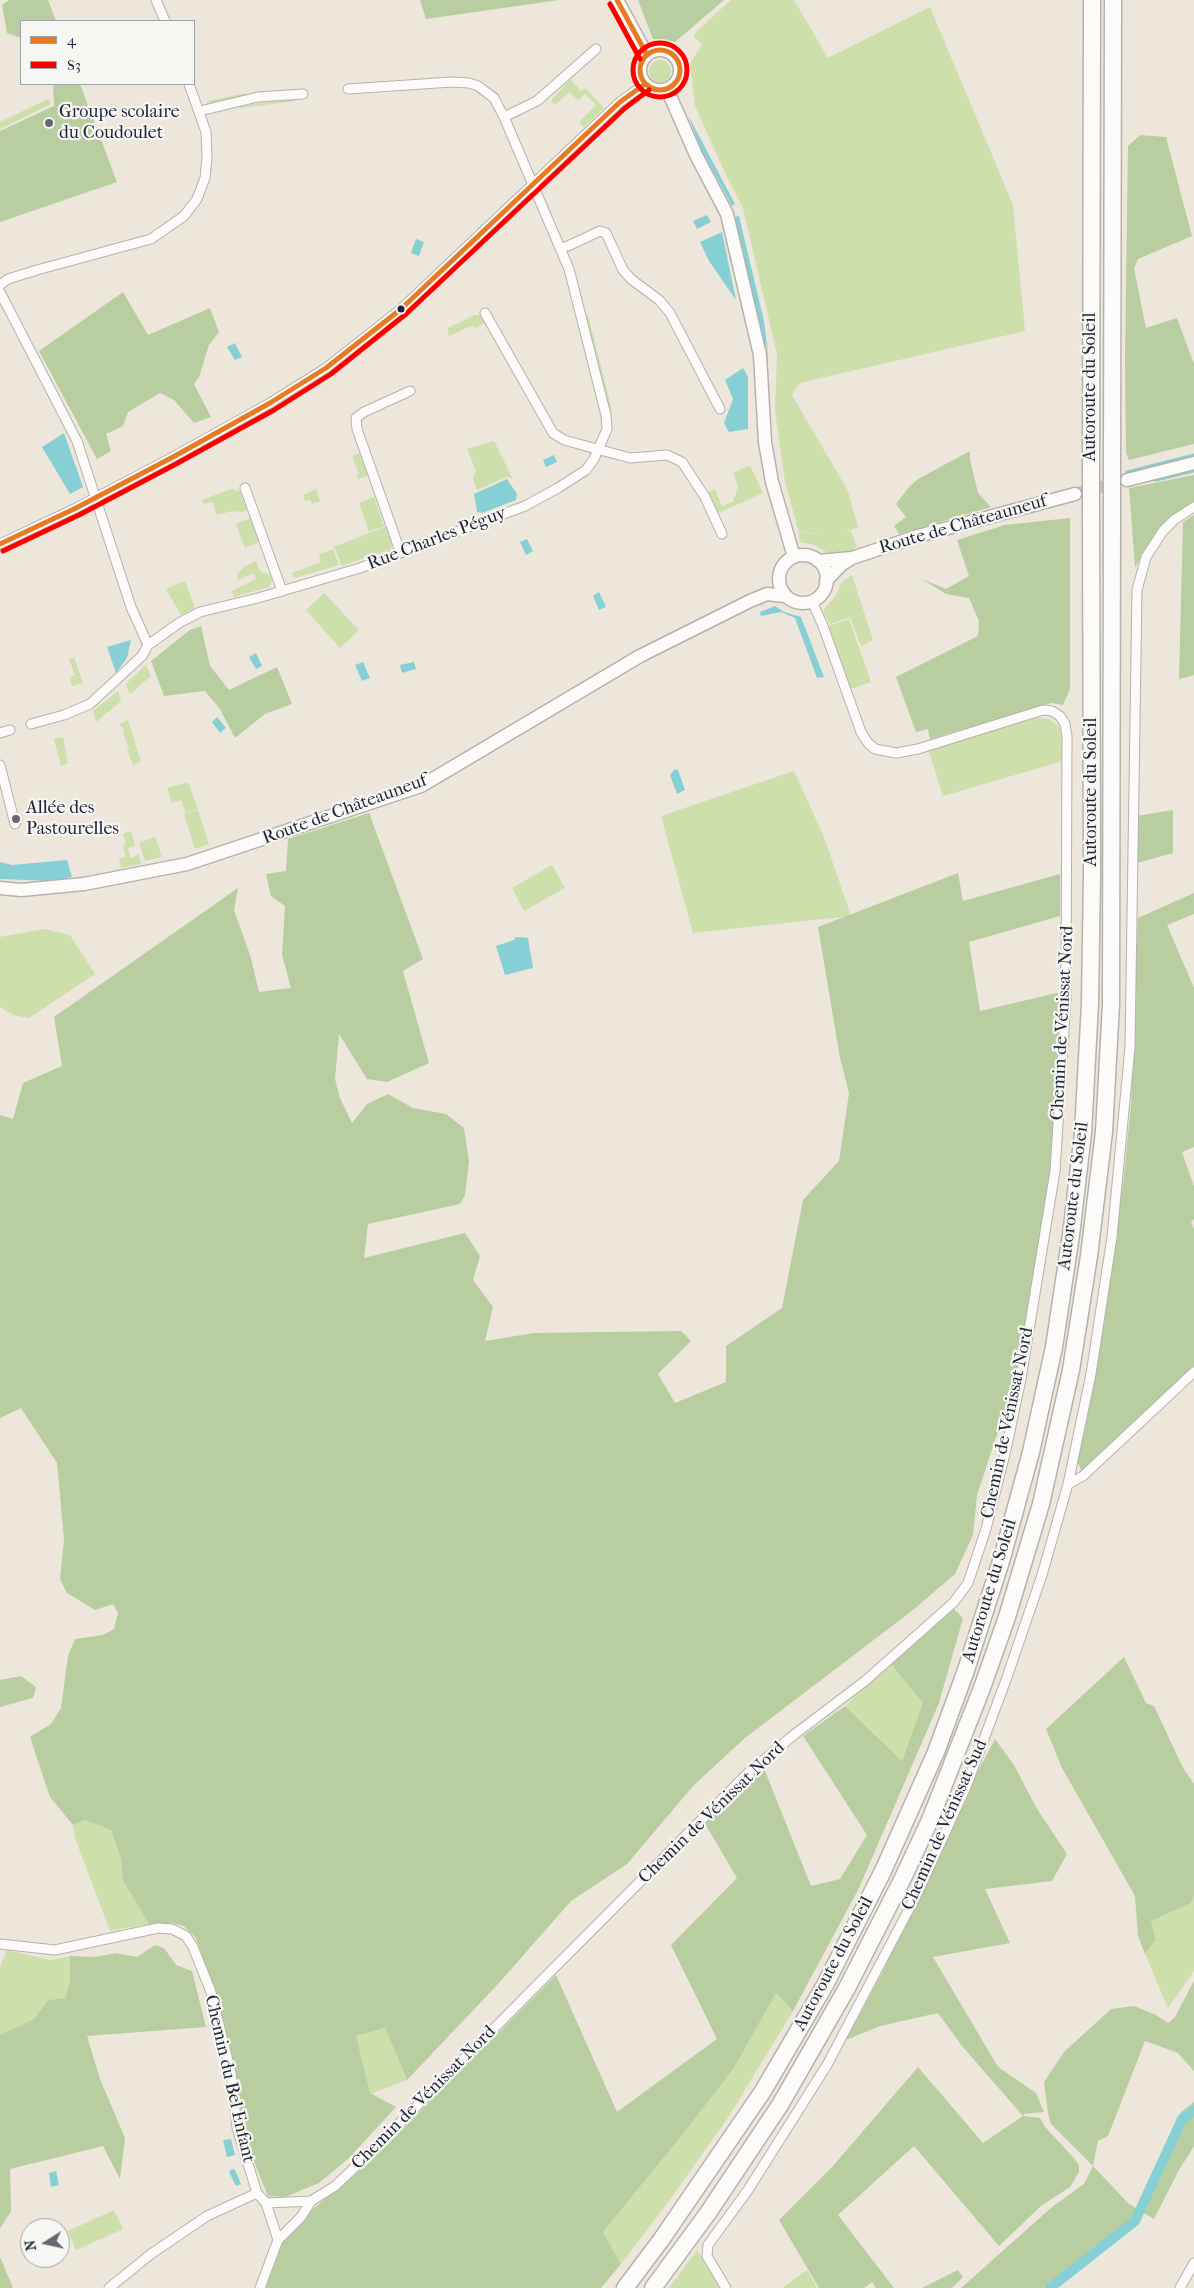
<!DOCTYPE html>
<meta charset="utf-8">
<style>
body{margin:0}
#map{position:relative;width:1194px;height:2288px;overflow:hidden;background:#ece6db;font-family:"IM FELL French Canon",serif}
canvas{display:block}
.legend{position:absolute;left:20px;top:20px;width:175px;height:65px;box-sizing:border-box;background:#f6f6f2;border:1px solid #a1a1a9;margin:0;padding:6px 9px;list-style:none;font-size:15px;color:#22223b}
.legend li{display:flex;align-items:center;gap:10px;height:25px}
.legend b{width:25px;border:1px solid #a1a1a9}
.north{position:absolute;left:20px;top:2218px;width:50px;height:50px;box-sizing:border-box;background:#f6f6f2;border:1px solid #a1a1a9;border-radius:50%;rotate:260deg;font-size:14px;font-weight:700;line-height:20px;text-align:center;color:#22223b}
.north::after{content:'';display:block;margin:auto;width:18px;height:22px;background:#696773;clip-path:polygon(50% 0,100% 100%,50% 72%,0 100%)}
</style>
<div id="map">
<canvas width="1194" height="2288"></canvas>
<ul class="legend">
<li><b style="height:6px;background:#e67b24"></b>4</li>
<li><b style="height:6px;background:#f00"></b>S3</li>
</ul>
<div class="north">N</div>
</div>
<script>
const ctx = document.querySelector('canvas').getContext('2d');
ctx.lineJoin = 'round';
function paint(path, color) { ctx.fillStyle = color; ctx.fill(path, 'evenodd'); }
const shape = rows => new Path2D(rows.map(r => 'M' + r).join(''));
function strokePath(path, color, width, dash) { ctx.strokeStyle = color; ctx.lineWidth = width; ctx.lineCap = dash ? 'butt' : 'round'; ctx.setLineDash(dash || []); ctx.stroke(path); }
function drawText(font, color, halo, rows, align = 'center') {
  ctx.font = font + ' "IM FELL French Canon",serif'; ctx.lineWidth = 4.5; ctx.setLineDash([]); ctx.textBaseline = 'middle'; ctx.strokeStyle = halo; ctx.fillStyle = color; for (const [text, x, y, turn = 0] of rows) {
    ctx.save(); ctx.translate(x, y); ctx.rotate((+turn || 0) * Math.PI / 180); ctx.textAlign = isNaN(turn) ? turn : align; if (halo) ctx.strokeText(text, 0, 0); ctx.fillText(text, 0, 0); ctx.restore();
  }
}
paint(shape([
 [731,0,794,0,828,58,930,7,1013,205,1025,331,808,381,799,384,792,395,848,491,858,527,845,532,851,531,857,547,851,551,830,554,815,545,800,542,798,531,825,536,798,530,785,481,775,411,777,354,743,208,727,177,695,106,690,63,702,45,694,37,696,32],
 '649 71a11 11 0 1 1 22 0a11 11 0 1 1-22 0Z',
 [570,79,581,91,585,88,604,108,584,127,579,122,596,105,585,94,578,100,569,92,555,105,551,101],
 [246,93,244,96,207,104,207,101],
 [293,98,296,101,241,108,240,106],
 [48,99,51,104,0,129,0,122],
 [733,217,735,217,764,344,768,343,768,363,765,363],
 [475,315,482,315,485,323,475,328,473,325,449,336,448,328],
 [586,315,588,315,612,410,609,410],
 [494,441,513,479,507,477,477,490,473,478,476,471,467,449],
 [359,453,368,476,358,479,356,475,359,474,352,456],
 [750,465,763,493,718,513,708,493,715,489,722,506,733,502,738,487,733,473],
 [231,489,240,491,247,510,239,513,237,511,228,512,217,515,212,502,203,504,202,500],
 [316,489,320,501,312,504,310,500,305,501,303,495],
 [374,497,384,526,369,532,359,503],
 [251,518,259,542,245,548,236,524],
 [387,526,393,543,391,549,342,566,334,547],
 [333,549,339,565,294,578,292,573,321,562,319,555],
 [256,561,260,571,270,575,272,580,269,587,234,597,232,591,256,579,254,573,238,580,237,575,244,567],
 [852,575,873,640,861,646,850,617,830,624,824,613,824,609,835,597,842,582],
 [185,581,195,608,181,615,166,589],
 [324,593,359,630,340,648,306,610],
 [849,619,871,682,851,689,828,626],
 [74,657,83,683,72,686,70,677,75,675,69,659],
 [146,665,151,676,130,694,126,684],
 [118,691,121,701,96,722,93,711],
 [1037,718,1049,719,1060,728,1063,761,943,796,928,749],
 [128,720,141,762,133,765,127,750,129,748,123,733,125,732,119,724],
 [63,737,68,763,61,766,54,739],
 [794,771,824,837,851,916,693,933,661,816],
 [188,782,198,809,186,813,181,800,172,803,167,788],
 [198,810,209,844,195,849,184,814],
 [131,831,135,846,128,848,130,858,135,857,138,853,141,864,121,868,119,859,126,857,123,845,126,844,123,834],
 [155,837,162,857,145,861,139,843],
 [552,865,565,888,524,911,512,888],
 [43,929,70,935,95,974,29,1018,13,1015,0,1007,0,937],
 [890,1663,924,1703,902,1761,845,1706],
 [85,1820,111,1830,121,1859,123,1881,149,1924,110,1931,75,1838,73,1825],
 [1194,1895,1194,1971,1168,2008,1145,1954,1156,1940,1151,1921,1191,1903],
 [7,1950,51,1960,70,1956,70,1982,65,1998,48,2000,34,2019,0,2035,0,1967],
 [776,1992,793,2011,729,2116,669,2201,621,2264,603,2232,683,2134,732,2069],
 [385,2028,407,2080,370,2094,355,2036],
 [114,2210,123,2229,76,2250,68,2231],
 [697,2250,721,2288,669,2288],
 [807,2270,817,2288,782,2288]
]), '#cddfab');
paint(shape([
 [9,0,48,0,56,21,21,21,21,38,7,33,2,5],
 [420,0,559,0,426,19],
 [638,0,724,0,675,42,664,39,653,39],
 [53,84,80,84,117,182,0,222,0,131,54,106],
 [1140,135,1166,137,1192,236,1138,259,1134,268,1146,328,1177,318,1194,364,1194,444,1129,460,1126,453,1125,359,1128,146],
 [123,292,148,335,210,308,219,332,209,345,199,377,194,384,211,417,194,423,174,400,160,393,128,412,123,426,106,434,111,451,97,459,39,351],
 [970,451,970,460,978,493,991,507,899,534,894,526,906,517,896,504,909,487,918,479],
 [1194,475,1194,502,1169,517,1135,567,1129,488],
 [1194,515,1194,675,1179,679,1183,522],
 [1070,518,1070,689,1063,705,1051,703,930,739,928,729,916,732,896,677,978,636,979,621,969,598,946,594,922,579,946,589,969,576,957,540,1005,525],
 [201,626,210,666,229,690,277,667,292,704,265,714,235,738,220,709,205,691,164,696,151,661,190,630],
 [1173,810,1173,853,1137,863,1136,816],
 [369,813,423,959,403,971,429,1063,387,1082,367,1079,339,1034,335,1079,340,1098,352,1123,367,1104,388,1094,413,1108,446,1114,464,1128,469,1161,465,1195,460,1204,368,1224,364,1258,465,1233,480,1256,473,1280,493,1307,485,1341,534,1333,681,1331,691,1341,658,1374,675,1403,726,1382,726,1346,782,1308,803,1200,839,1161,849,1093,840,1058,818,927,958,873,963,901,1060,874,1060,916,969,942,980,1011,1061,992,1051,1171,1030,1311,1010,1409,996,1437,977,1495,973,1535,955,1574,913,1610,745,1738,694,1785,627,1864,571,1901,499,1983,407,2080,385,2028,356,2036,370,2093,396,2107,348,2159,319,2183,285,2197,268,2196,237,2120,207,1971,196,1938,184,1926,172,1923,149,1924,123,1881,121,1859,111,1830,85,1820,73,1825,50,1797,30,1737,51,1724,61,1708,68,1656,75,1639,103,1635,114,1629,118,1613,113,1604,95,1610,67,1593,60,1579,64,1539,57,1463,21,1408,0,1418,0,1115,13,1119,23,1083,62,1066,54,1017,238,888,234,910,251,958,259,992,291,988,282,955,285,906,271,896,266,874,286,871,288,839],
 [1194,893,1194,914,1167,925,1194,988,1194,1147,1182,1152,1194,1186,1194,1219,1191,1222,1194,1229,1194,1366,1082,1473,1075,1455,1102,1334,1124,1175,1131,1105,1138,918],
 [953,1608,963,1618,939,1703,859,1888,793,2011,776,1993,733,2069,683,2134,603,2232,621,2264,601,2288,266,2288,281,2244,309,2212,367,2165,556,1975,617,2112,717,2039,671,1945,737,1878,704,1822,763,1766,811,1886,840,1879,867,1835,803,1736,845,1706,902,1761,923,1703,890,1663],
 [1124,1657,1146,1703,1154,1706,1183,1768,1194,1784,1194,1895,1191,1903,1151,1921,1156,1940,1145,1954,1138,1936,1135,1896,1062,1768,1046,1729],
 [21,1676,36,1687,33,1698,0,1707,0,1680],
 [995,1739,1014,1765,1037,1809,1067,1854,1052,1881,985,1889,1010,1943,933,1957,998,2067,1036,2093,1044,2112,1024,2114,1023,2116,1040,2118,1045,2127,1073,2157,1079,2165,1079,2172,1070,2187,1041,2206,999,2246,914,2146,838,2215,894,2288,876,2288,872,2282,864,2288,819,2288,779,2220,833,2166,918,2067,983,2143,1023,2116,962,2046,938,2013,880,2026,846,2040,881,1975,961,1803],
 [155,1945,164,1948,176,1965,192,1971,206,2027,87,2036,100,2079,125,2138,120,2179,103,2146,10,2169,11,2211,0,2229,0,2035,34,2019,48,2000,65,1998,70,1982,70,1956,96,1957,115,1953,137,1957],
 [1194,1981,1194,2071,1178,2053,1145,2041,1108,2136,1098,2141,1093,2166,1129,2204,1137,2209,1133,2218,1044,2288,961,2288,1052,2207,1084,2184,1093,2166,1051,2124,1048,2113,1044,2082,1064,2052,1111,2009,1134,2006,1156,2015,1168,2023,1175,2017],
 [1194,2102,1194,2146,1179,2170,1154,2219,1142,2212,1143,2209,1137,2206,1181,2112],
 [0,2257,3,2264,13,2288,0,2288],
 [958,2270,963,2277,952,2288,922,2288]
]), '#b8cea1');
paint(shape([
 [688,115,735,204,732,206,700,147],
 [707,215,711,222,697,229,693,221],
 [739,216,764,321,767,345,764,344,735,217],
 [722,232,736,300,709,261,700,242],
 [416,239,424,242,419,256,411,253],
 [235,343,242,357,235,360,227,347],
 [743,368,748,377,748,429,729,432,724,423,733,399,725,380],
 [64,433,83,487,70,494,42,447],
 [554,455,557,462,546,467,543,460],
 [507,479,517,494,516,500,482,513,477,512,474,494],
 [527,539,533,551,526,555,520,542],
 [599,592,606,607,599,610,593,596],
 [775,606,784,612,801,617,824,677,817,678,795,618,781,612,761,616,760,612],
 [131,640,127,658,116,673,107,647],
 [256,653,262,666,256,669,249,657],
 [363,662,370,678,362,681,355,665],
 [414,662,416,669,402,673,400,665],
 [217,717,226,728,220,733,212,722],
 [675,769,678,770,685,790,677,794,670,775],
 [67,860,72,877,50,881,0,879,0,862,12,865],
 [516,937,528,938,533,968,505,975,496,946,514,940],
 [231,2139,235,2155,227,2157,223,2140],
 [232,2169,235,2170,241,2184,236,2186,229,2172],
 [56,2171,59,2185,51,2187,49,2173]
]), '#86d0d5');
strokePath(shape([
 [1127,472,1194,455],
 [1156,480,1194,471]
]), '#86d0d5', 3);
strokePath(shape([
 [1050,2288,1135,2221,1182,2119,1194,2111]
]), '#86d0d5', 10);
strokePath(shape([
 [1075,494,1120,482]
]), '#c4bfbb', 12, [12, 6]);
const street = shape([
 [156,0,165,21],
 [200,111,258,97,303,94],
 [504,117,537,101,596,49],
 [560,248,568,246,600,231,606,233,623,270,631,279,659,300,670,313,720,409],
 [0,285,8,279,37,270,151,239,184,216,197,199,205,178,207,157,206,132,189,84],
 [0,292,77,441,131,607,148,645,179,623,200,612,258,598,360,568,525,506,558,488,586,470,594,459,607,429,606,415,569,269,504,117,494,98,478,86,469,83,452,82,348,89],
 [485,313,553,433,564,440,630,458,667,455,682,462,705,497,722,534],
 [245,488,282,591],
 [0,544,76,508,173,457,270,403,326,368,401,309,620,102,645,84],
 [400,551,357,429,356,418,364,412,410,391],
 [31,724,64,715,90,704,142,656,148,645],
 [0,733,10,730],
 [0,765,15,824],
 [1068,1484,1091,1374,1112,1237,1130,1047,1137,590,1146,557,1163,531,1174,520,1194,507],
 [0,1944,55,1950,158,1928,172,1929,186,1936,193,1947,211,1992,231,2073,237,2128,257,2193,266,2203,278,2240,260,2288],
 [266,2203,311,2201],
 [278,2240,301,2217,311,2201,335,2186,371,2152,749,1772,795,1734,865,1681,954,1602,968,1583,986,1529,1005,1454,1021,1379,1055,1171,1066,999,1067,736,1065,724,1060,716,1052,711,1043,710,918,749,896,753,875,749,868,743,861,732,823,626,812,601],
 [109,2288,151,2254,207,2216,257,2193],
 [726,2288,707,2256,708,2245,748,2190,827,2065,918,1892,966,1787,1006,1680,1042,1575,1068,1484,1083,1476,1194,1372],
 [1180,2288,1194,2263]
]);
const secondary = shape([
 [617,0,647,55],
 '640 70a20 20 0 1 1 40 0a20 20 0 1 1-40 0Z',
 [667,89,696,155,727,214,760,355,765,442,772,482,794,557],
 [1127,480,1194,463],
 '779 579a24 24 0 1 1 48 0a24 24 0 1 1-48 0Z',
 [818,561,852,558],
 [826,581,841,565,852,558,918,536,1075,494],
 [0,888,21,890,84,884,187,864,421,786,640,656,750,601,767,594,785,596]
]);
const highway = shape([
 [1112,462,1113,0],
 [1091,465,1092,0],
 [625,2288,661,2240,763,2091,825,1985,883,1871,936,1752,965,1673,1002,1558,1031,1452,1054,1347,1071,1235,1083,1133,1090,1003,1092,875,1091,509],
 [653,2288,708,2213,780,2105,847,1988,902,1880,930,1820,982,1688,1007,1617,1041,1504,1071,1370,1089,1256,1104,1132,1111,1004,1112,508]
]);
strokePath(street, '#b5b2ad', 11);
strokePath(secondary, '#b5b2ad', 15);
strokePath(highway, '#b5b2ad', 19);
strokePath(street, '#fcfbfa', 9);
strokePath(secondary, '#fcfbfa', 12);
strokePath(highway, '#fcfbfa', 16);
const highwayBridge = shape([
 [1091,465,1091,509],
 [1112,508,1112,462]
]);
strokePath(highwayBridge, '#b5b2ad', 19, []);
strokePath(highwayBridge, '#fcfbfa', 16);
strokePath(shape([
 [617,0,647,55],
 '640 70a20 20 0 1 1 40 0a20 20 0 1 1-40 0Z',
 [0,544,76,508,173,457,270,403,326,368,401,309,620,102,645,84]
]), '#e67b24', 5);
strokePath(shape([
 [610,4,640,59],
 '633 70a27 27 0 1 1 54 0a27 27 0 1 1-54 0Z',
 [3,551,79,515,176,464,274,410,331,374,406,314,625,108,649,90]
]), '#f00', 5);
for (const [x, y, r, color] of [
 [49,123,5,"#696773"],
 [401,309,4.5,"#22223b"],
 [16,819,5,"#696773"]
]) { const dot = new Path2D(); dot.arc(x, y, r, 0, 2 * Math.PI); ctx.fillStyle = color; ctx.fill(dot); strokePath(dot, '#f6f6f2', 2); }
drawText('18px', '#22223b', '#f6f6f2', [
 ["Groupe scolaire",59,113],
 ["du Coudoulet",59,134],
 ["Allée des",26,809],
 ["Pastourelles",26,830]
], 'left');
drawText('18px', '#22223b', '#f6f6f2', [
 ["Autoroute du Soleil",1091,387,-90],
 ["Route de Châteauneuf",963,525,-16],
 ["Rue Charles Péguy",437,539,-21],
 ["Autoroute du Soleil",1092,792,-90],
 ["Route de Châteauneuf",345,810,-20],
 ["Chemin de Vénissat Nord",1063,1023,-87],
 ["Autoroute du Soleil",1074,1196,-83],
 ["Chemin de Vénissat Nord",1008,1423,-78],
 ["Autoroute du Soleil",990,1591,-73],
 ["Chemin de Vénissat Nord",712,1813,-44],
 ["Chemin de Vénissat Sud",945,1825,-66],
 ["Autoroute du Soleil",834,1964,-62],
 ["Chemin du Bel Enfant",229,2079,77],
 ["Chemin de Vénissat Nord",424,2098,-45]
]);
</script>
